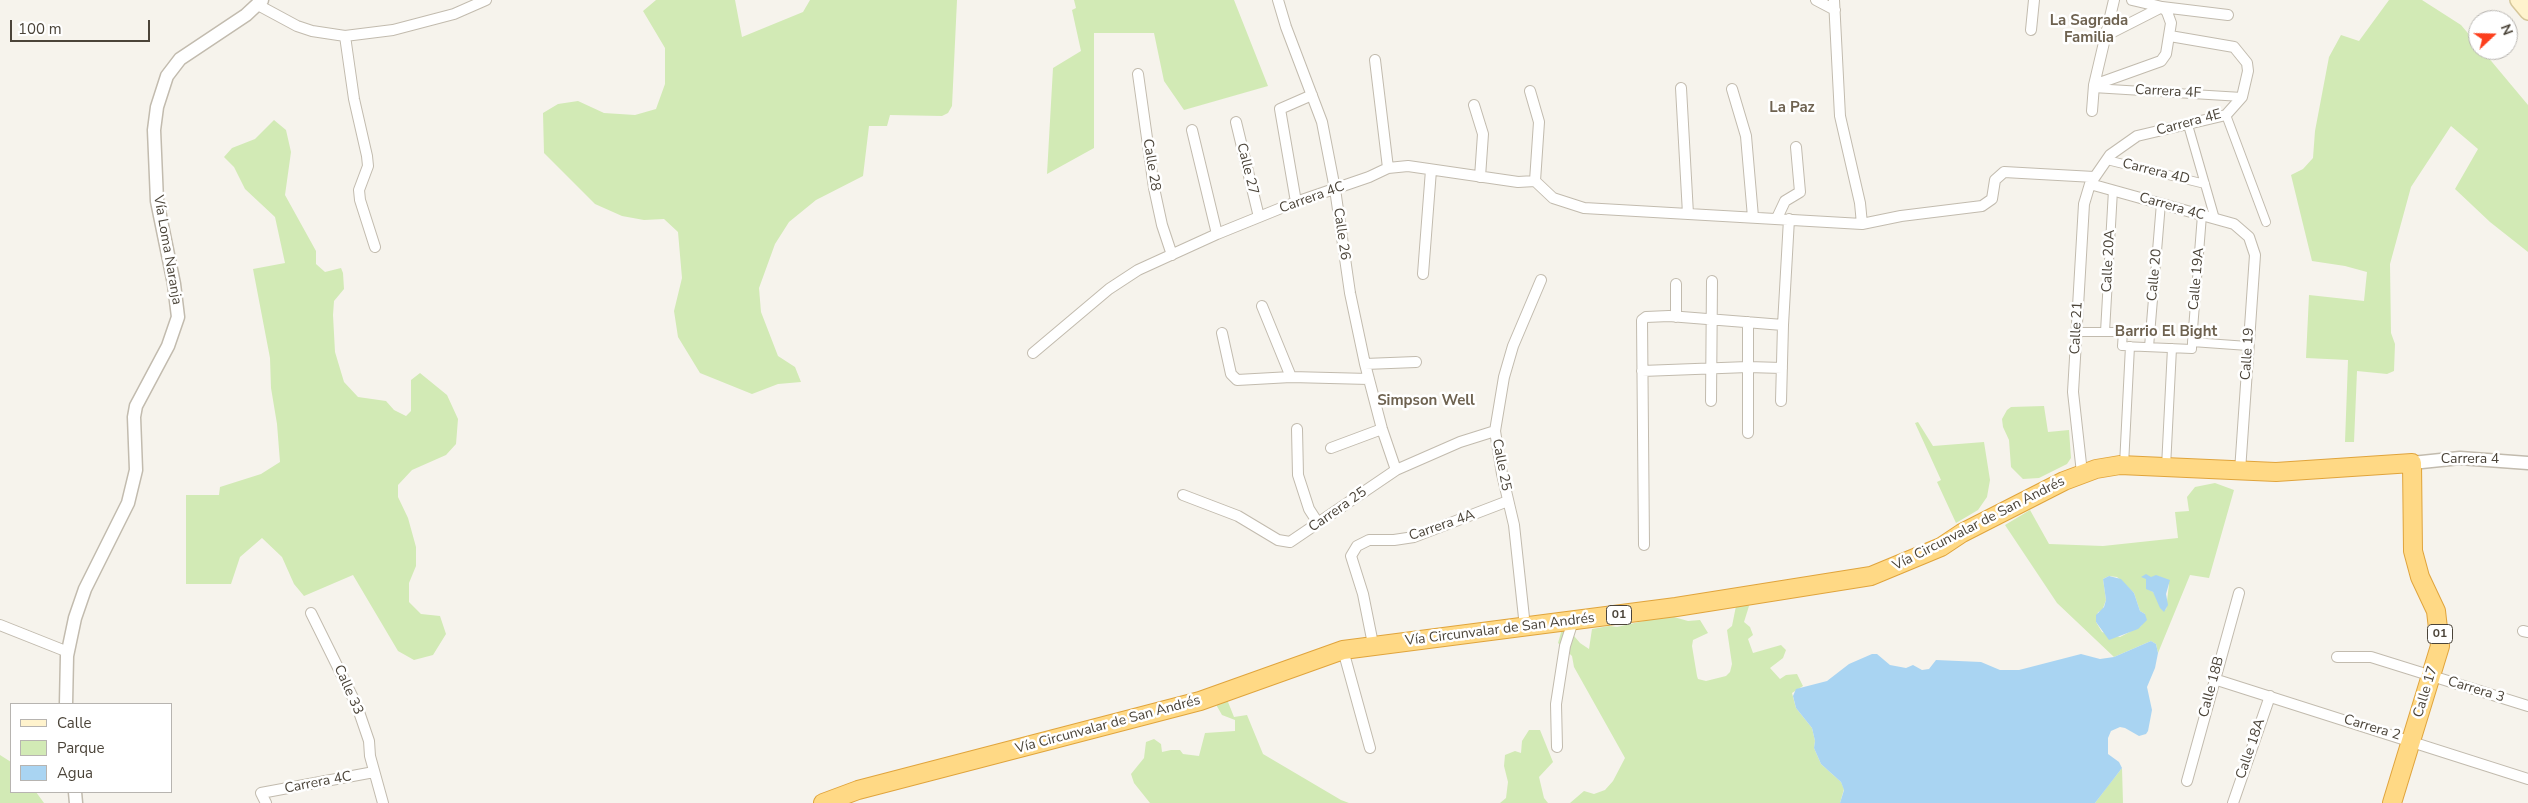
<!DOCTYPE html>
<meta charset="utf-8">
<style>
body{margin:0}
#map{position:relative;width:2528px;height:803px;overflow:hidden;background:#f6f3ec;font-family:"Nunito Sans",sans-serif}
canvas{display:block}
.legend{position:absolute;left:10px;top:703px;width:162px;height:90px;box-sizing:border-box;background:#fff;border:1px solid #b7b4b0;margin:0;padding:6px 9px;list-style:none;font-size:15px;color:#4b4439}
.legend li{display:flex;align-items:center;gap:10px;height:25px}
.legend b{width:25px;border:1px solid #b7b4b0}
.north{position:absolute;left:2468px;top:10px;width:50px;height:50px;box-sizing:border-box;background:#fff;border:1px solid #b7b4b0;border-radius:50%;rotate:69deg;font-size:14px;font-weight:700;line-height:20px;text-align:center;color:#4b4439}
.north::after{content:'';display:block;margin:auto;width:18px;height:22px;background:#fc3f1d;clip-path:polygon(50% 0,100% 100%,50% 72%,0 100%)}
.scale{position:absolute;left:10px;top:20px;width:140px;height:22px;box-sizing:border-box;border:2px solid #4b4439;border-top:0;padding-left:6px;font-size:15px;line-height:18px;white-space:nowrap;color:#4b4439;-webkit-text-stroke:4px #fff;paint-order:stroke}
</style>
<div id="map">
<canvas width="2528" height="803"></canvas>
<ul class="legend">
<li><b style="height:6px;background:#fff3cd"></b>Calle</li>
<li><b style="height:14px;background:#d2eab5"></b>Parque</li>
<li><b style="height:14px;background:#a9d4f2"></b>Agua</li>
</ul>
<div class="north">N</div>
<div class="scale">100 m</div>
</div>
<script>
const ctx = document.querySelector('canvas').getContext('2d');
ctx.lineJoin = 'round';
function paint(path, color) { ctx.fillStyle = color; ctx.fill(path, 'evenodd'); }
const shape = rows => new Path2D(rows.map(r => 'M' + r).join(''));
function strokePath(path, color, width, dash) { ctx.strokeStyle = color; ctx.lineWidth = width; ctx.lineCap = dash ? 'butt' : 'round'; ctx.setLineDash(dash || []); ctx.stroke(path); }
function drawText(font, color, halo, rows, align = 'center') {
  ctx.font = font + ' "Nunito Sans",sans-serif'; ctx.lineWidth = 5; ctx.setLineDash([]); ctx.textBaseline = 'middle'; ctx.strokeStyle = halo; ctx.fillStyle = color; for (const [text, x, y, turn = 0] of rows) {
    ctx.save(); ctx.translate(x, y); ctx.rotate((+turn || 0) * Math.PI / 180); ctx.textAlign = isNaN(turn) ? turn : align; if (halo) ctx.strokeText(text, 0, 0); ctx.fillText(text, 0, 0); ctx.restore();
  }
}
paint(shape([
 [656,0,735,0,742,37,803,12,810,0,957,0,952,106,948,113,942,116,890,115,887,126,869,126,863,176,816,200,789,222,775,244,759,288,761,312,778,356,795,367,801,382,778,384,752,394,700,373,678,337,674,311,682,278,678,232,664,219,644,220,622,216,595,204,544,153,543,113,558,104,578,101,604,113,635,115,656,109,665,84,665,48,643,11],
 [1074,0,1234,0,1268,86,1184,110,1164,81,1154,33,1094,33,1094,148,1047,174,1053,68,1081,51,1072,10,1076,8],
 [2389,0,2422,0,2461,25,2478,45,2478,50,2482,50,2528,105,2528,252,2490,222,2455,189,2478,149,2451,126,2411,187,2390,264,2391,333,2395,344,2394,371,2387,374,2357,371,2354,442,2345,442,2348,360,2306,358,2309,295,2364,301,2367,272,2345,266,2312,261,2291,175,2303,169,2313,158,2315,131,2329,57,2341,35,2359,41],
 [274,120,286,130,291,152,285,195,316,251,316,264,325,272,341,268,343,273,344,289,334,301,333,315,335,352,344,382,358,397,386,401,394,410,406,416,411,411,411,380,420,373,447,395,458,419,456,444,446,455,412,470,398,485,398,497,408,518,416,547,416,566,409,583,409,602,421,614,440,616,446,634,433,655,414,660,398,651,353,575,304,596,294,584,282,557,262,538,240,557,231,584,186,584,186,495,219,495,220,487,261,474,280,462,277,424,271,388,270,358,253,269,285,263,275,217,245,189,234,167,224,157,232,148,255,139],
 [2044,406,2048,432,2069,430,2071,458,2067,464,2039,478,2023,479,2011,467,2009,440,2003,427,2002,419,2007,410,2011,407],
 [1918,422,1933,446,1984,442,1990,480,1987,497,1978,510,1956,523,1937,482,1941,480,1915,423],
 [2215,483,2234,490,2209,578,2190,575,2158,653,2156,644,2151,641,2114,657,2057,603,2005,525,2030,510,2049,544,2103,546,2178,538,2175,512,2189,511,2187,497,2195,487],
 [2109,576,2117,577,2134,593,2140,611,2145,614,2141,626,2120,637,2102,632,2096,622,2098,612,2102,611,2106,600,2103,579],
 [2159,576,2161,579,2167,579,2169,584,2166,610,2153,592,2146,588,2146,578],
 [1737,601,1746,601,1749,606,1744,622,1750,627,1753,635,1748,639,1753,653,1781,645,1786,650,1783,658,1770,668,1780,679,1786,675,1797,674,1803,686,1792,693,1796,708,1812,728,1815,741,1814,748,1821,764,1841,782,1844,789,1840,803,1570,803,1584,791,1594,794,1605,790,1613,781,1625,758,1574,667,1572,656,1558,643,1562,629,1569,630,1580,643,1589,649,1592,629,1609,626,1617,627,1661,617,1674,617,1688,621,1700,620,1708,633,1693,640,1692,646,1697,676,1698,679,1706,681,1726,676,1730,672,1732,664,1727,630,1732,626],
 [1226,697,1234,717,1247,715,1263,754,1341,800,1349,803,1150,803,1134,783,1131,774,1144,758,1146,742,1154,739,1161,744,1162,752,1171,750,1180,750,1183,754,1199,756,1205,733,1235,731,1235,720,1222,715,1214,701],
 [1529,730,1540,730,1553,762,1539,777,1544,798,1548,803,1500,803,1506,798,1508,782,1504,766,1505,755,1515,751,1521,753,1522,741],
 [0,755,11,762,11,792,36,792,44,803,0,803],
 [2122,768,2123,803,2095,803,2107,787]
]), '#d2eab5');
paint(shape([
 [2146,574,2151,577,2156,575,2170,580,2166,594,2168,605,2164,612,2160,608,2153,592,2146,589,2146,579,2141,577],
 [2109,576,2121,579,2134,593,2140,611,2145,614,2147,620,2138,629,2109,640,2096,622,2096,615,2104,607,2106,600,2103,579],
 [2151,641,2156,644,2158,653,2155,668,2147,687,2152,710,2148,731,2146,734,2139,736,2125,728,2120,727,2111,731,2108,738,2108,754,2119,762,2122,768,2095,803,1840,803,1844,790,1841,782,1821,764,1814,748,1815,741,1812,728,1796,708,1793,696,1796,689,1827,681,1849,664,1872,654,1877,654,1890,665,1906,668,1913,665,1922,670,1929,669,1936,660,1981,662,2000,670,2019,670,2081,654,2100,659,2114,657]
]), '#a9d4f2');
const pedestrian = shape([
 [2093,88,2242,97],
 [2226,115,2266,222],
 [2188,125,2215,219],
 [2107,160,2205,184],
 [2076,332,2123,332,2122,346,2192,349,2192,342,2248,346],
 [2105,332,2113,190],
 [2192,342,2202,215],
 [2149,347,2161,203],
 [2124,465,2130,346],
 [2166,467,2172,348]
]);
const minor = shape([
 [1278,0,1286,27,1322,122,1335,189,1350,293,1365,364,1382,429,1396,470],
 [1816,0,1835,10],
 [1834,0,1840,116,1860,203,1862,224],
 [258,5,297,26,312,31,345,36,393,30,454,14,486,0],
 [2031,30,2034,0],
 [345,36,354,99,367,156,368,166,359,190,360,200,375,247],
 [2105,36,2162,7,2228,15],
 [1375,60,1388,168],
 [1138,74,1154,188,1162,225,1172,255],
 [2094,85,2161,61,2166,54,2171,23,2167,12,2162,7,2132,0],
 [1681,88,1688,214],
 [1732,89,1746,136,1753,217],
 [1474,105,1483,134,1480,177],
 [2092,111,2094,85,2114,0],
 [1236,122,1259,217],
 [1192,130,1217,234],
 [1535,181,1553,198,1584,208,1862,224,1901,216,1982,206,1992,199,1995,180,2004,172,2094,177],
 [2090,184,2234,224,2249,237,2255,255,2240,471],
 [1296,202,1280,109,1312,95],
 [1777,218,1785,201,1800,192,1796,147],
 [1423,274,1431,170],
 [1676,284,1676,317],
 [1262,306,1291,377],
 [1222,333,1231,374,1237,380,1291,377,1369,379],
 [1033,353,1109,289,1138,270,1217,234,1296,202,1369,177,1388,168,1408,166,1518,182,1535,181,1539,122,1530,91],
 [1365,364,1416,362],
 [1642,371,1748,367,1782,368],
 [1711,401,1712,281],
 [1781,401,1783,325,1789,219],
 [1297,429,1298,475,1309,509,1318,523],
 [1748,433,1748,322],
 [1331,448,1382,429],
 [2082,473,2073,392,2084,204,2090,184,2110,155,2137,136,2226,115,2242,97,2248,71,2247,63,2234,47,2170,36],
 [1183,495,1238,516,1278,540,1290,542,1396,470,1460,442,1495,431],
 [1644,545,1642,320,1646,317,1669,316,1783,325],
 [311,613,357,706,369,741,370,756,383,803],
 [0,625,68,652],
 [1525,627,1514,525,1502,474,1495,431,1504,377,1513,346,1541,280],
 [2523,631,2528,632],
 [1373,644,1363,594,1351,556,1357,546,1369,540,1394,540,1414,537,1508,501],
 [1343,650,1370,748],
 [2337,657,2371,657,2528,706],
 [2214,679,2528,779],
 [1557,747,1556,704,1565,646,1573,621],
 [2187,781,2239,593],
 [266,803,261,793,374,772],
 [2233,803,2270,696]
]);
const tertiary = shape([
 [2412,463,2460,458,2528,463],
 [66,704,67,656,75,618,85,589,128,503,136,470,134,417,136,406,168,346,178,317,174,284,157,201,154,130,157,107,167,76,180,59,246,15,262,0],
 [75,792,76,803]
]);
const secondary = shape([
 [2518,0,2528,12]
]);
const trunk = shape([
 [823,803,858,790,1200,701,1343,650,1676,607,1871,576,1941,547,1962,533,2064,481,2096,469,2120,465,2276,472,2412,463,2413,551,2420,577,2436,611,2440,646,2392,803]
]);
strokePath(pedestrian, '#c2bbae', 10);
strokePath(minor, '#c2bbae', 12);
strokePath(tertiary, '#c2bbae', 15);
strokePath(secondary, '#d6c79b', 18);
strokePath(trunk, '#e0a43c', 20);
strokePath(pedestrian, '#fff', 8);
strokePath(minor, '#fff', 10);
strokePath(tertiary, '#fff', 12);
strokePath(secondary, '#fff3cd', 15);
strokePath(trunk, '#ffd985', 18);
for (const [x, y, w] of [
 [1619,615,25],
 [2440,634,25]
]) { const box = new Path2D(); box.roundRect(x - w / 2, y - 9.5, w, 19, 4); ctx.fillStyle = '#fff'; ctx.fill(box); strokePath(box, '#4b4439', 1); }
drawText('bold 12px', '#4b4439', null, [
 ["01",1619,615],
 ["01",2440,634]
]);
drawText('14px', '#4b4439', '#fff', [
 ["Carrera 4F",2168,92,3],
 ["Carrera 4E",2189,123,-15],
 ["Calle 28",1151,165,81],
 ["Calle 27",1247,169,76],
 ["Carrera 4D",2156,172,14],
 ["Carrera 4C",1312,198,-20],
 ["Carrera 4C",2172,207,16],
 ["Calle 26",1341,234,82],
 ["Vía Loma Naranja",167,250,80],
 ["Calle 20A",2109,261,-87],
 ["Calle 20",2155,275,-85],
 ["Calle 19A",2197,279,-85],
 ["Calle 21",2077,328,-87],
 ["Calle 19",2248,354,-86],
 ["Carrera 4",2470,460],
 ["Calle 25",1501,465,79],
 ["Carrera 25",1338,510,-35],
 ["Vía Circunvalar de San Andrés",1979,524,-27],
 ["Carrera 4A",1442,526,-19],
 ["Vía Circunvalar de San Andrés",1500,630,-7],
 ["Calle 18B",2212,687,-75],
 ["Calle 33",348,690,66],
 ["Carrera 3",2476,690,17],
 ["Calle 17",2426,692,-73],
 ["Vía Circunvalar de San Andrés",1108,725,-15],
 ["Carrera 2",2372,728,17],
 ["Calle 18A",2251,749,-71],
 ["Carrera 4C",318,783,-11]
]);
drawText('bold 15px', '#6e6250', '#fff', [
 ["La Sagrada",2089,21],
 ["Familia",2089,38],
 ["La Paz",1792,108],
 ["Barrio El Bight",2166,332],
 ["Simpson Well",1426,401]
]);
</script>
